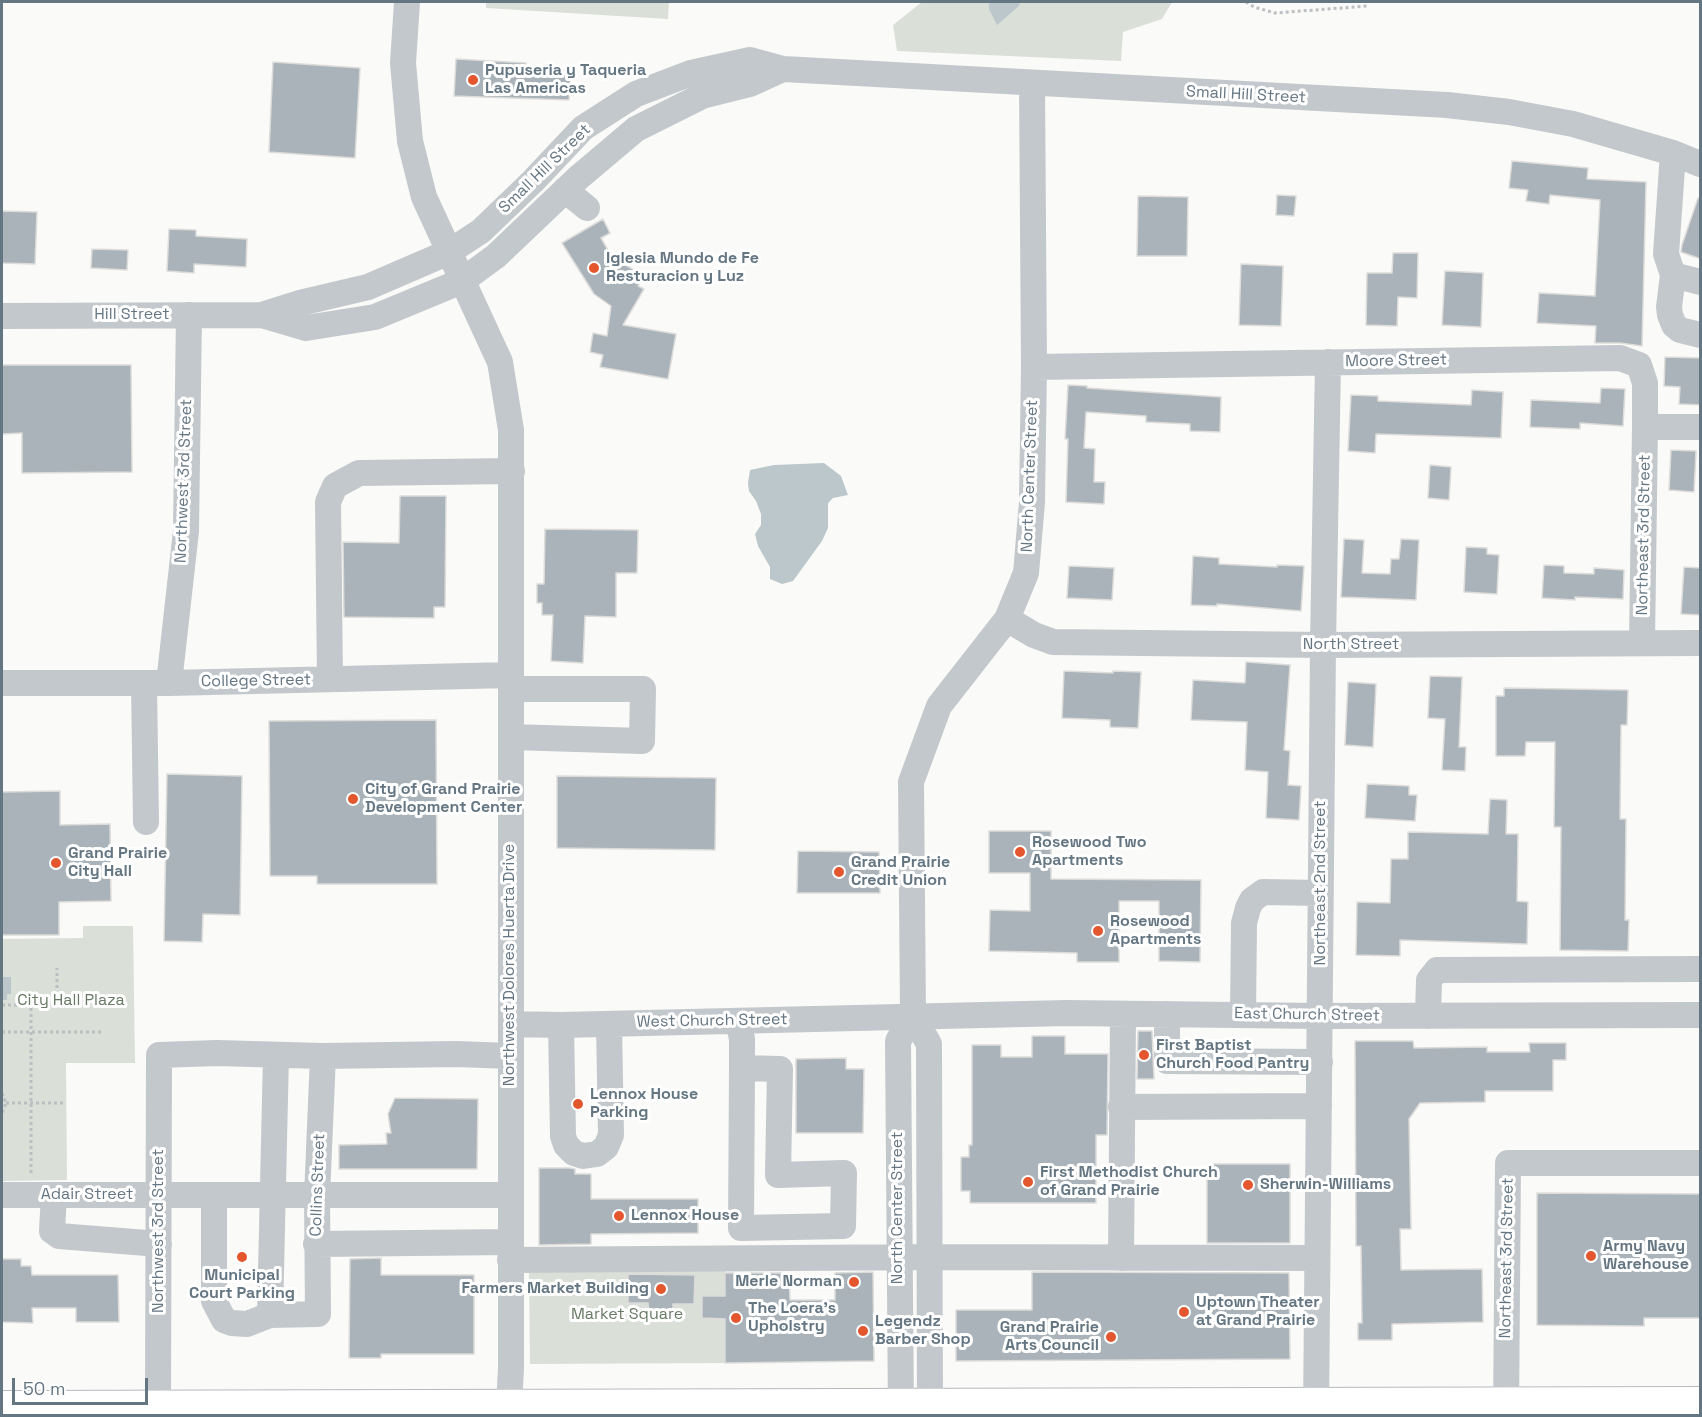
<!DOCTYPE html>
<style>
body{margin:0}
#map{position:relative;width:1702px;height:1417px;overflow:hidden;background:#fafaf8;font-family:"Space Grotesk",sans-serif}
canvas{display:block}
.frame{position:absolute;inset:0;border:3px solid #657683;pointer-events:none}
.scale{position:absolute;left:12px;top:1378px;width:136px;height:27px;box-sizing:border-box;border:3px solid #657683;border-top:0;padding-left:8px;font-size:18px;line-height:21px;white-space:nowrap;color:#657683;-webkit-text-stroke:4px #fff;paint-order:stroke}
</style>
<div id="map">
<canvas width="1702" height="1417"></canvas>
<div class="frame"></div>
<div class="scale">50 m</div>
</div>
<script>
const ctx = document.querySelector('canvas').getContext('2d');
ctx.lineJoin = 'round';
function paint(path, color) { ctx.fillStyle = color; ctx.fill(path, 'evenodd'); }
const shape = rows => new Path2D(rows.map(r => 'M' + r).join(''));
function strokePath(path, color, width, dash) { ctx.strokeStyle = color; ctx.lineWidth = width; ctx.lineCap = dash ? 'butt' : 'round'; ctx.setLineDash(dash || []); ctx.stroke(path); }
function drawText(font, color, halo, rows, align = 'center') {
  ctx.font = font + ' "Space Grotesk",sans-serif'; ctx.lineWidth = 6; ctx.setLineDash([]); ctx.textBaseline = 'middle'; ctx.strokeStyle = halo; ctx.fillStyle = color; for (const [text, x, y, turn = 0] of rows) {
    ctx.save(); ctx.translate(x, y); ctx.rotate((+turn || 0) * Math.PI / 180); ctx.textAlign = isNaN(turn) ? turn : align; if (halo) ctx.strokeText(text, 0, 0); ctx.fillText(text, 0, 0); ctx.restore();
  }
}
paint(shape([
 [486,2,669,2,668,19,486,8],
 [922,2,1172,2,1162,19,1123,32,1121,61,897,51,893,25],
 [83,926,133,926,135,1063,66,1063,67,1180,2,1181,2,939,83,938],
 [725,1267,725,1363,530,1364,529,1269]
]), '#dadfd7');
paint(shape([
 [989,2,1020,2,1019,6,997,25,989,9],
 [824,463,841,476,848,495,833,498,828,503,828,528,822,541,793,581,782,584,770,579,770,567,758,546,755,534,761,525,761,514,756,501,749,491,748,483,750,470,774,465],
 [2,977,11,977,11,994,7,994,7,1000,2,1000]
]), '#bbc7cb');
const building = shape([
 [456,59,526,63,526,68,571,70,569,100,454,96,456,59],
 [273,62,360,68,355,158,269,152,273,62],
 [1512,161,1588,168,1587,179,1646,182,1642,346,1620,343,1595,343,1596,326,1537,323,1539,293,1595,296,1600,200,1550,195,1549,204,1526,201,1528,190,1509,188,1512,161],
 [1277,195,1296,196,1294,216,1276,215,1277,195],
 [1138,196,1188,197,1187,256,1137,256,1138,196],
 [1698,198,1701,198,1701,259,1681,252,1682,245,1698,198],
 [2,211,37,212,35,264,2,263,2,211],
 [603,219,610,233,601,238,612,257,644,276,638,286,644,289,623,325,676,334,668,379,600,367,603,355,590,352,593,333,607,336,611,306,594,294,562,243,603,219],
 [169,229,196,230,196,236,247,239,246,267,194,264,194,273,167,271,169,229],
 [92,249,128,250,127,270,91,268,92,249],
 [1393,253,1418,253,1417,298,1398,297,1397,326,1366,325,1367,273,1392,273,1393,253],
 [1241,264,1283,266,1281,326,1239,325,1241,264],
 [1445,271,1483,273,1481,327,1442,325,1445,271],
 [1665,357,1701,358,1701,405,1679,404,1680,387,1664,386,1665,357],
 [2,365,131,365,132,472,22,473,22,433,2,434,2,365],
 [1068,385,1087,386,1087,388,1221,397,1220,432,1190,431,1190,424,1146,422,1146,416,1086,412,1084,448,1095,449,1094,482,1105,482,1104,504,1066,502,1068,439,1065,439,1068,385],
 [1601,388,1625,389,1623,426,1580,423,1580,429,1530,427,1531,400,1600,403,1601,388],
 [1472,390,1503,392,1501,438,1376,434,1375,453,1348,451,1351,395,1378,396,1378,401,1471,405,1472,390],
 [1671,450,1696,451,1694,492,1669,490,1671,450],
 [1430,465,1451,467,1449,500,1428,498,1430,465],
 [400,496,446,496,445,607,434,607,434,618,344,617,343,542,399,543,400,496],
 [545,529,638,530,637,573,616,573,616,617,585,616,583,663,551,661,553,615,542,615,542,603,537,603,537,584,544,584,545,529],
 [1344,539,1364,540,1362,573,1390,574,1391,559,1399,559,1401,539,1419,540,1416,600,1341,597,1344,539],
 [1466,547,1487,548,1487,554,1499,555,1497,594,1464,592,1466,547],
 [1193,556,1219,558,1219,564,1277,567,1277,565,1304,566,1301,611,1217,604,1217,606,1191,605,1193,556],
 [1544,565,1564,566,1564,573,1594,574,1594,568,1624,570,1623,599,1575,597,1575,600,1542,598,1544,565],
 [1069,566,1114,568,1112,600,1067,598,1069,566],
 [1684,567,1701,568,1701,615,1681,614,1684,567],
 [1246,662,1290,665,1284,750,1290,751,1288,785,1301,786,1299,820,1266,818,1268,772,1245,770,1247,722,1191,720,1193,680,1245,683,1246,662],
 [1064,671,1113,673,1113,671,1141,672,1138,728,1110,727,1110,720,1062,718,1064,671],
 [1430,676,1462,677,1459,747,1466,747,1465,771,1442,770,1445,719,1428,718,1430,676],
 [1348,682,1376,684,1373,747,1345,745,1348,682],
 [1504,688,1628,690,1627,725,1621,725,1620,819,1626,819,1625,920,1629,920,1628,951,1560,950,1561,827,1554,827,1555,742,1526,742,1525,756,1496,756,1496,696,1504,696,1504,688],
 [436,720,437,884,317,884,317,876,270,876,269,721,436,720],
 [167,774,242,776,240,915,203,914,202,942,164,941,167,774],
 [557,776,716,778,715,850,557,848,557,776],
 [1367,784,1409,786,1409,795,1417,795,1415,821,1365,818,1367,784],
 [60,791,60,825,110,824,111,901,59,902,59,935,2,935,2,792,60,791],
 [1490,799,1507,800,1506,834,1518,834,1517,901,1528,902,1527,944,1400,940,1400,956,1356,955,1357,902,1390,903,1391,859,1408,859,1408,832,1488,834,1490,799],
 [989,831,1051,831,1051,879,1201,880,1200,962,1159,961,1159,901,1119,901,1119,962,1077,962,1077,953,989,951,990,910,1030,911,1030,873,989,873,989,831],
 [798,851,879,852,880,893,797,893,798,851],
 [1138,1031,1152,1031,1154,1079,1137,1079,1138,1031],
 [1032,1036,1065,1036,1065,1054,1108,1054,1107,1135,1096,1135,1096,1203,970,1203,970,1191,961,1191,961,1157,969,1157,969,1145,972,1145,972,1045,1001,1045,1001,1057,1032,1057,1032,1036],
 [1355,1041,1413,1041,1414,1048,1487,1047,1487,1052,1530,1052,1529,1043,1566,1043,1566,1060,1553,1060,1553,1091,1485,1091,1485,1102,1420,1103,1409,1119,1411,1229,1400,1229,1401,1270,1482,1269,1483,1322,1392,1324,1392,1340,1358,1340,1358,1323,1362,1323,1361,1246,1356,1246,1355,1041],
 [846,1058,846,1069,864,1069,863,1133,796,1133,796,1059,846,1058],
 [395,1098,478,1099,477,1169,339,1169,339,1145,387,1144,386,1133,391,1133,388,1114,395,1098],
 [1207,1164,1290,1164,1290,1243,1207,1243,1207,1164],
 [539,1168,570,1168,575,1169,575,1174,591,1174,591,1199,698,1199,698,1233,591,1234,591,1244,539,1245,539,1168],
 [1537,1193,1701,1194,1701,1318,1644,1318,1644,1326,1537,1325,1537,1193],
 [381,1258,381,1275,474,1275,474,1354,381,1354,381,1358,349,1358,350,1259,381,1258],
 [2,1259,21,1259,21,1266,31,1266,32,1275,118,1275,119,1322,76,1322,76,1308,32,1308,33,1323,2,1322,2,1259],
 [873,1272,874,1361,725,1363,725,1319,702,1318,702,1296,725,1296,725,1273,789,1273,790,1300,835,1300,835,1273,873,1272],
 [1032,1272,1289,1273,1290,1359,956,1361,956,1310,1032,1310,1032,1272],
 [628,1274,695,1275,694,1304,673,1304,673,1311,660,1312,649,1311,648,1303,628,1303,628,1274]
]);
paint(building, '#aab3b9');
strokePath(building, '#dcdcda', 1.5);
const major = shape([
 [2,1407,1700,1403]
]);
strokePath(major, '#b5babe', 34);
strokePath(shape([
 [1246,2,1254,7,1275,13,1368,6],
 [2,1005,57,1005,57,968],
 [2,1032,102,1032],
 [2,1093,6,1103,2,1113],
 [6,1103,66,1103],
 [31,1173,31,1005]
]), '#bbbfc2', 3, [3, 3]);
strokePath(shape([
 [407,2,403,63,410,141,424,197,500,362,511,430,511,1368,509,1406,503,1416],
 [1673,153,1666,254,1673,275,1700,282],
 [565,190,587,208],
 [1673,275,1669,307,1670,315,1674,325,1680,330,1700,335],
 [262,315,300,303,368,287,449,252,481,231,533,181,583,128,636,94,691,73,750,60,783,69,1447,105,1509,112,1573,124,1673,153,1700,164],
 [2,316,262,315,306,328,375,317,462,281,496,256,578,178,636,129,702,96,750,84,783,69],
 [1034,367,1620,358,1639,365,1645,383,1645,427,1642,643],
 [1645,427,1700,427],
 [1007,619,1034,635,1053,642,1323,645,1700,643],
 [330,679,328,502,335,486,359,473,512,471],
 [2,683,169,683,511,675],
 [144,683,146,822],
 [169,683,186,531,189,315],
 [511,737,642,741,643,689,511,689],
 [1167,1014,1167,1061,1320,1062],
 [1243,1014,1244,923,1248,908,1252,900,1263,892,1321,893],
 [1428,1016,1429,980,1437,970,1700,969],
 [738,1021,742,1039,742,1068,741,1228,843,1226,844,1173,778,1175,780,1069,742,1068],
 [511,1024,561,1025,1067,1013,1320,1016,1700,1015],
 [561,1025,563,1136,566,1145,574,1153,583,1156,597,1154,606,1147,611,1135,609,1024],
 [1121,1107,1319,1106],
 [2,1195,510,1195],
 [54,1195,52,1231,59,1236,159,1244],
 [214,1196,214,1301,224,1320,232,1323,247,1324,270,1315,318,1314,317,1196,323,1056],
 [316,1244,510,1242],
 [1121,1258,1123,1014],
 [510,1260,929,1257,1317,1258],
 [270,1315,276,1055],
 [158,1407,159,1055,217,1053,323,1056,456,1054,511,1056],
 [901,1416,898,1041,913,1016],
 [930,1416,929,1044,913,1016,911,782,939,706,1007,619,1026,573,1032,502,1034,367,1032,84],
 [1316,1416,1323,645,1328,362],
 [1506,1416,1508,1163,1700,1163]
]), '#c3c8cc', 26);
strokePath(major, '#fff', 32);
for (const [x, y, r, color] of [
 [473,80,6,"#e4572e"],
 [594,268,6,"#e4572e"],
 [353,799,6,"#e4572e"],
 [1020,852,6,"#e4572e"],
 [56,863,6,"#e4572e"],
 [839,872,6,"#e4572e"],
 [1098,931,6,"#e4572e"],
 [1144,1055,6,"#e4572e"],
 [578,1104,6,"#e4572e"],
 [1028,1182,6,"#e4572e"],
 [1248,1185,6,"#e4572e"],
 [619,1216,6,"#e4572e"],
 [1591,1256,6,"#e4572e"],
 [242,1257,6,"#e4572e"],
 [854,1282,6,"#e4572e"],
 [661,1289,6,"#e4572e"],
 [1184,1312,6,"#e4572e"],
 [736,1318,6,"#e4572e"],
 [863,1331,6,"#e4572e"],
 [1111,1337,6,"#e4572e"]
]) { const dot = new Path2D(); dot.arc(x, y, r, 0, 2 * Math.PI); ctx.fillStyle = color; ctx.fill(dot); strokePath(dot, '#fff', 2); }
drawText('bold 16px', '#657683', '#fff', [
 ["Pupuseria y Taqueria",485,71],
 ["Las Americas",485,89],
 ["Iglesia Mundo de Fe",606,259],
 ["Resturacion y Luz",606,277],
 ["City of Grand Prairie",365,790],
 ["Development Center",365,808],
 ["Rosewood Two",1032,843],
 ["Apartments",1032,861],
 ["Grand Prairie",68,854],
 ["City Hall",68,872],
 ["Grand Prairie",851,863],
 ["Credit Union",851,881],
 ["Rosewood",1110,922],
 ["Apartments",1110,940],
 ["First Baptist",1156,1046],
 ["Church Food Pantry",1156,1064],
 ["Lennox House",590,1095],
 ["Parking",590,1113],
 ["First Methodist Church",1040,1173],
 ["of Grand Prairie",1040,1191],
 ["Sherwin-Williams",1260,1185],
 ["Lennox House",631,1216],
 ["Army Navy",1603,1247],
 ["Warehouse",1603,1265],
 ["Municipal",242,1276,"center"],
 ["Court Parking",242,1294,"center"],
 ["Merle Norman",842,1282,"right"],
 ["Farmers Market Building",649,1289,"right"],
 ["Uptown Theater",1196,1303],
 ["at Grand Prairie",1196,1321],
 ["The Loera's",748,1309],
 ["Upholstry",748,1327],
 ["Legendz",875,1322],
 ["Barber Shop",875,1340],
 ["Grand Prairie",1099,1328,"right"],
 ["Arts Council",1099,1346,"right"]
], 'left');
drawText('16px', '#657683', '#fff', [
 ["Small Hill Street",1246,95,3],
 ["Small Hill Street",545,169,-44],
 ["Hill Street",132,315],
 ["Moore Street",1396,361,-1],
 ["North Center Street",1030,476,-88],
 ["Northwest 3rd Street",184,481,-88],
 ["Northeast 3rd Street",1644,535,-89],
 ["North Street",1351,645],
 ["College Street",256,681,-1],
 ["Northeast 2nd Street",1321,883,-90],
 ["Northwest Dolores Huerta Drive",510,965,-90],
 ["East Church Street",1307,1015,1],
 ["West Church Street",712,1021,-1],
 ["Collins Street",318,1185,-88],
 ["Adair Street",87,1195],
 ["North Center Street",898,1208,-90],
 ["Northwest 3rd Street",159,1231,-90],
 ["Northeast 3rd Street",1507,1258,-89]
]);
drawText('16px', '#687a64', '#fff', [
 ["City Hall Plaza",71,1001],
 ["Market Square",627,1315]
]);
</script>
